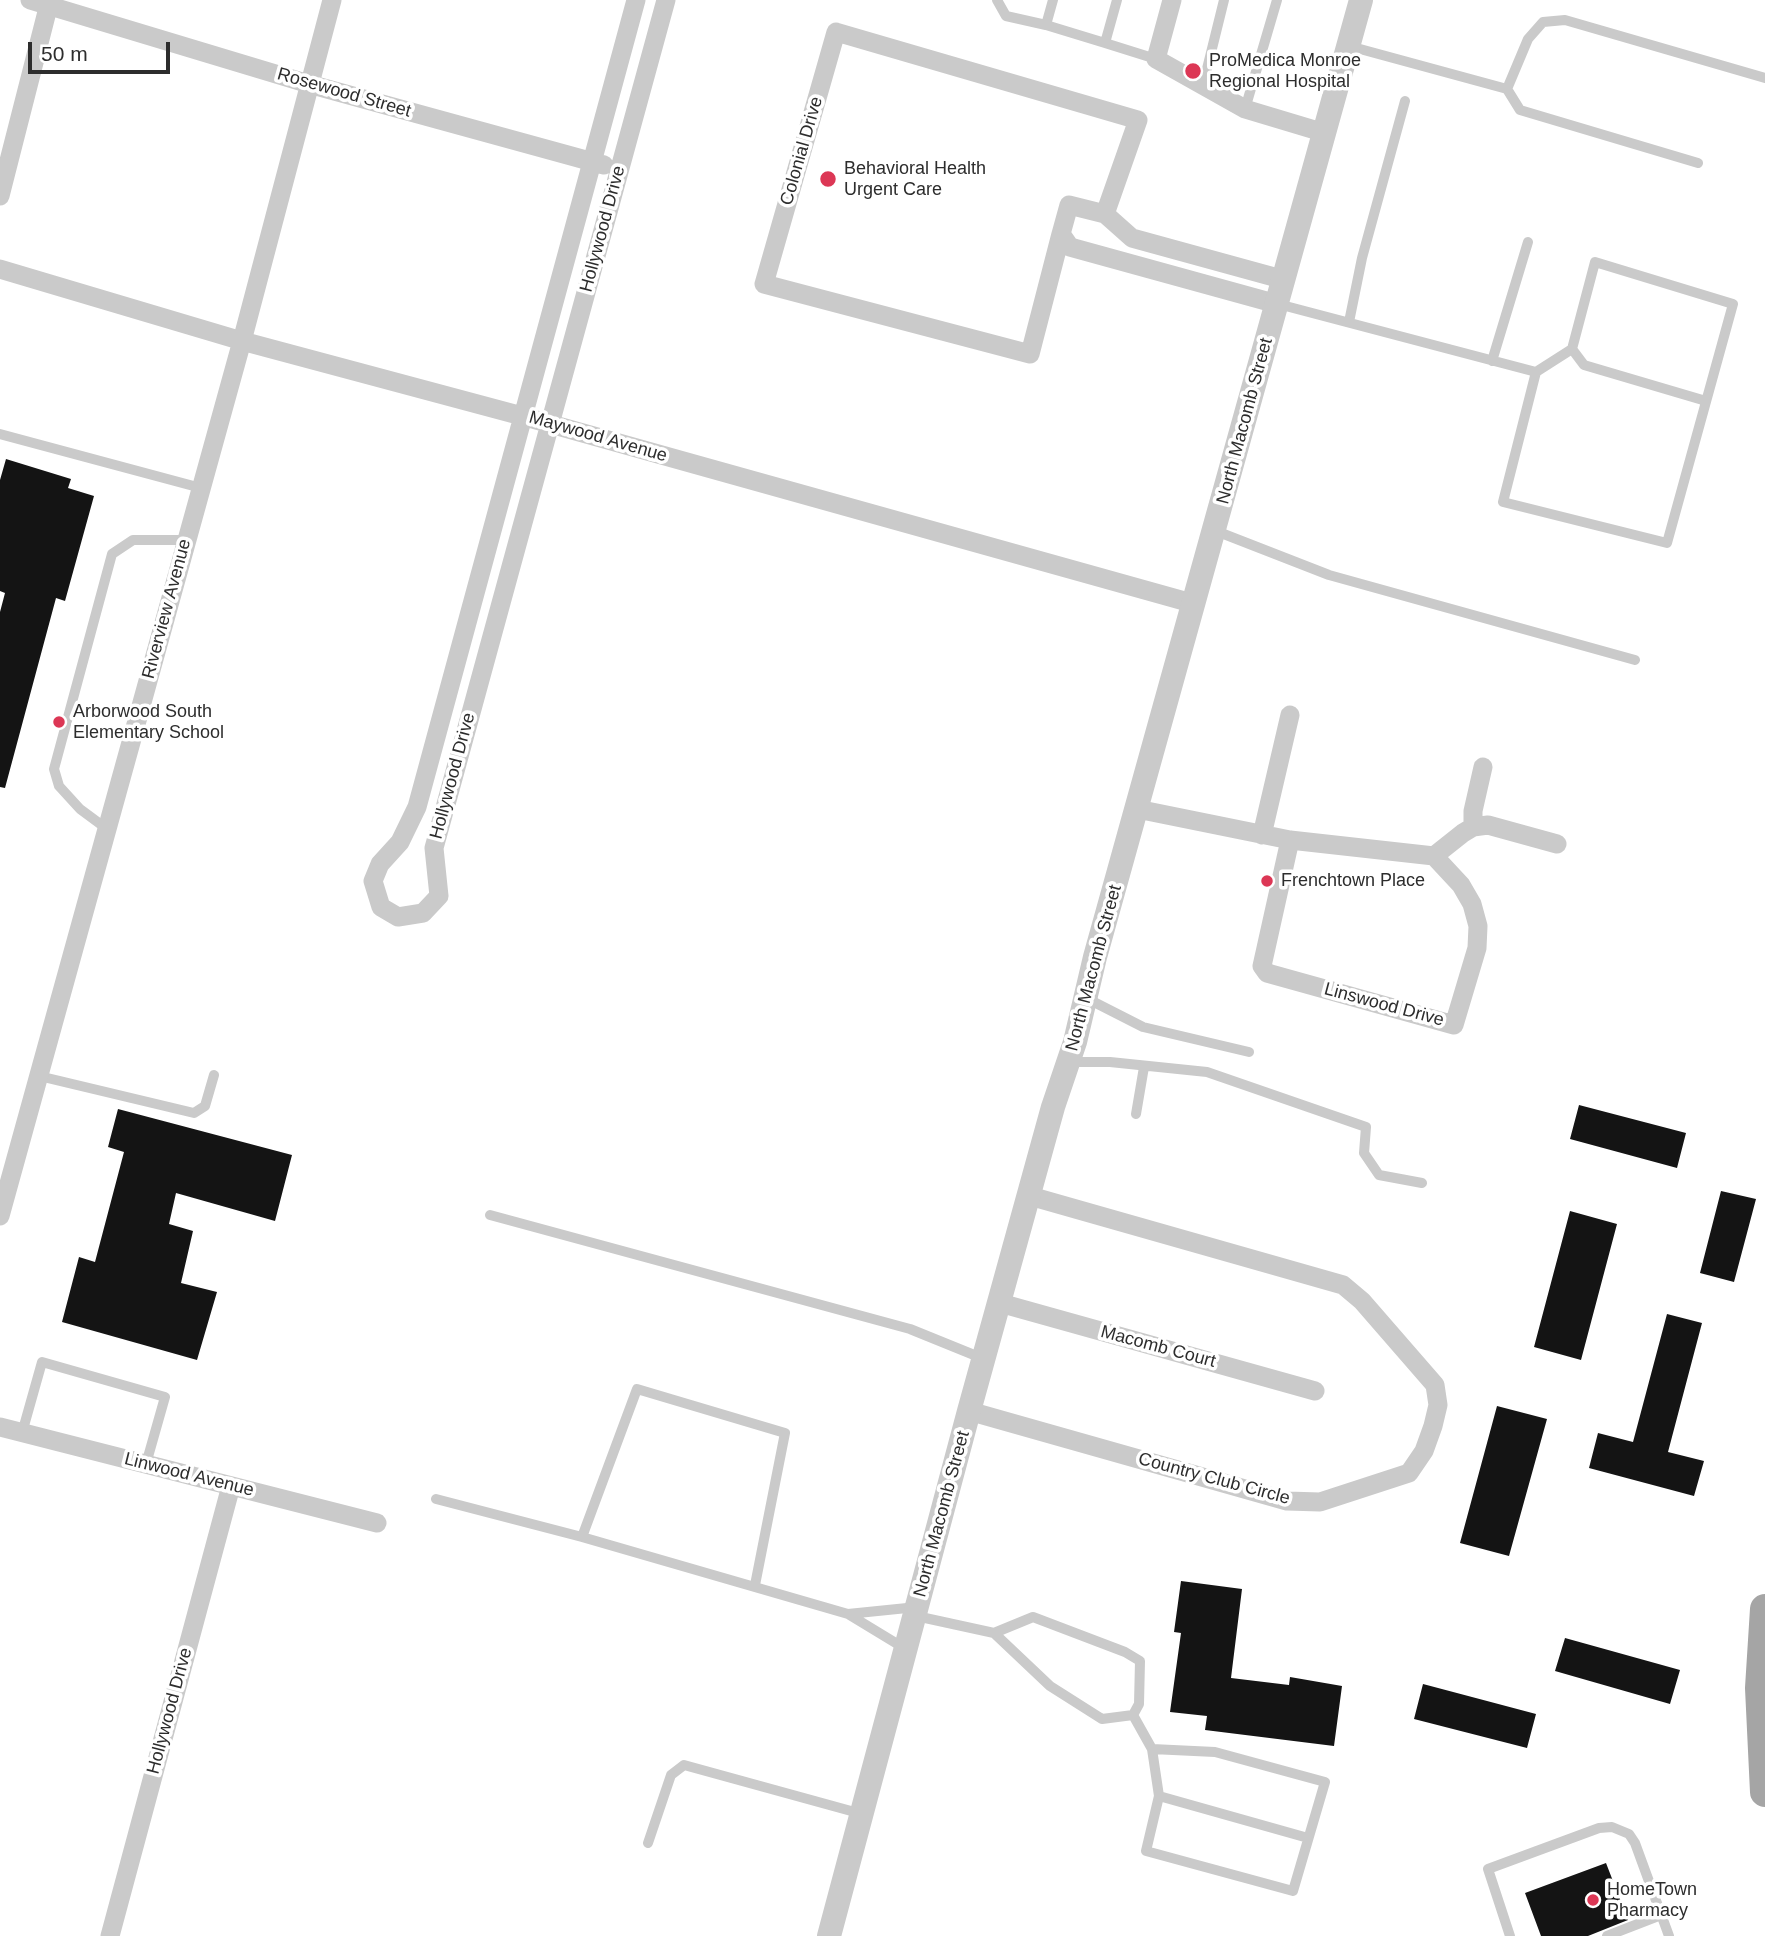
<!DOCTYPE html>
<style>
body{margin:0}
#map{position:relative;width:1765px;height:1936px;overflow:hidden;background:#fff;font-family:Arial,sans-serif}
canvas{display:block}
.scale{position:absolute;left:28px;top:42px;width:142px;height:32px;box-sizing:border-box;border:4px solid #2d2d2d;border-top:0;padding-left:9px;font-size:21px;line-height:24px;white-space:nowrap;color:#2d2d2d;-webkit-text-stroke:5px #fff;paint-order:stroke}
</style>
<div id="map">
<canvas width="1765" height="1936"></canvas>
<div class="scale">50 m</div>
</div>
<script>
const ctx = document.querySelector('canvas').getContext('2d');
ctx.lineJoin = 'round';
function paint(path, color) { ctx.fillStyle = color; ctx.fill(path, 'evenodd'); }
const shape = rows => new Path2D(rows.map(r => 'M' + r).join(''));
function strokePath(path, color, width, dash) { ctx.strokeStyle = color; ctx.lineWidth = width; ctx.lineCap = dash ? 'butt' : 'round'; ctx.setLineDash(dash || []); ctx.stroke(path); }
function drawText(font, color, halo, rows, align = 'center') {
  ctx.font = font + ' Arial,sans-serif'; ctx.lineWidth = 7; ctx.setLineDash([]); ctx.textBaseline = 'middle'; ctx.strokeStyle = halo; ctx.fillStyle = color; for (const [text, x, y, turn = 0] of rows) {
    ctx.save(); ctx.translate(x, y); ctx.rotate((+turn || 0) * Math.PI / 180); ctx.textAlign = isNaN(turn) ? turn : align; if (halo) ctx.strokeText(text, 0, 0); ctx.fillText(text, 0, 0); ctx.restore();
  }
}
paint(shape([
 [6,459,71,479,68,488,94,496,65,601,56,598,5,788,0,787,0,612,5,593,0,591,0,480],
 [1579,1105,1686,1133,1677,1168,1570,1139],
 [118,1109,292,1155,275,1221,176,1193,169,1224,193,1231,181,1283,217,1292,197,1360,62,1322,79,1257,95,1262,124,1152,108,1147],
 [1721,1191,1756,1199,1734,1282,1700,1273],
 [1570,1211,1617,1224,1581,1360,1534,1347],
 [1667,1314,1702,1323,1668,1452,1704,1461,1694,1496,1589,1468,1598,1433,1633,1442],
 [1497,1406,1547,1419,1509,1556,1460,1543],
 [1181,1581,1242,1589,1231,1678,1289,1685,1290,1677,1342,1686,1334,1746,1205,1730,1207,1716,1170,1712,1181,1633,1174,1632],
 [1565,1638,1680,1670,1670,1704,1555,1671],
 [1423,1684,1536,1714,1527,1748,1414,1719],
 [1606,1863,1628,1920,1588,1936,1541,1936,1525,1893]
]), '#141414');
strokePath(shape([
 [997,0,1006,16,1046,25],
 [1053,0,1046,25,1105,43,1117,0],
 [1105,43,1156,59],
 [1349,46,1507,89,1520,110,1698,163],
 [1203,85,1224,0],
 [1507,89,1528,39,1543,22,1565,20,1765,78],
 [1245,109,1277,0],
 [1278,304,1536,372,1503,502,1667,543,1733,304,1595,262,1572,349,1536,372],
 [1349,322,1362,258,1405,101],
 [1572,349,1584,365,1706,401],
 [1492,361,1528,242],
 [0,434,201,488],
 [1216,531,1329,575,1635,660],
 [107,829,80,809,59,786,54,769,112,554,133,540,186,540],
 [1086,998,1143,1027,1249,1052],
 [1069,1062,1110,1062,1207,1072,1366,1127,1364,1153,1379,1175,1422,1183],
 [39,1076,194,1113,205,1106,214,1075],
 [1136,1114,1144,1067],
 [490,1215,910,1329,984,1359],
 [22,1433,42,1362,165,1397,146,1464],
 [436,1499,582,1537],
 [755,1585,785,1433,637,1389,582,1537,848,1614,904,1648],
 [848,1614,917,1607],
 [916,1616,994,1633,1050,1686,1102,1719,1133,1715,1139,1704,1140,1661,1125,1652,1033,1617,994,1633],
 [1133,1715,1152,1749,1159,1796,1146,1851,1293,1891,1325,1782,1215,1752,1152,1749],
 [1159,1796,1308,1838],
 [648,1843,671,1775,684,1765,862,1814],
 [1510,1936,1488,1869,1599,1828,1612,1827,1629,1834,1635,1843,1669,1936],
 [1607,1936,1661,1915]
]), '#cacaca', 10);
strokePath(shape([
 [30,0,309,84,604,165],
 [636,0,417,807,400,842,380,864,373,881,381,907,398,917,423,913,439,896,434,848,666,0],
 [1172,0,1156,59,1245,109,1325,133],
 [0,196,50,0],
 [1105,214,1132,238,1285,280],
 [1061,234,1030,354,764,284,836,32,1138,120,1105,214,1069,205,1061,234,1070,247,1277,304],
 [0,269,242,341,522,416,1195,604],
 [1137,809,1290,840,1434,856,1461,885,1472,904,1478,926,1477,948,1454,1025,1267,973,1262,966,1290,840],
 [1473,827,1473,811,1483,767],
 [1262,835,1290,715],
 [1434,856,1463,833,1473,827,1488,825,1557,844],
 [0,1216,242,341,332,0],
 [1000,1303,1315,1391],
 [969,1411,1287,1501,1320,1502,1409,1473,1424,1451,1433,1426,1438,1405,1435,1385,1362,1301,1343,1285,1030,1196],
 [0,1427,377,1523],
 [110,1936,231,1486]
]), '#cacaca', 19);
strokePath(shape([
 [829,1936,969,1411,1053,1107,1075,1042,1095,957,1361,0]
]), '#cacaca', 24);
strokePath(shape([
 [1765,1609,1760,1688,1765,1792]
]), '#a5a5a5', 30);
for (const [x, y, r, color] of [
 [1193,71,9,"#dc3755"],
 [828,179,9,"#dc3755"],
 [59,722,7,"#dc3755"],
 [1267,881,7,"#dc3755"],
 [1593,1900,7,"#dc3755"]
]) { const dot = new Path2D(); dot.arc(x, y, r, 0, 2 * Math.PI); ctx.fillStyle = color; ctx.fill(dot); strokePath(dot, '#fff', 2.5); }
drawText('18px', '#2d2d2d', '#fff', [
 ["ProMedica Monroe",1209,61],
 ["Regional Hospital",1209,82],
 ["Behavioral Health",844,169],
 ["Urgent Care",844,190],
 ["Arborwood South",73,712],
 ["Elementary School",73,733],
 ["Frenchtown Place",1281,881],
 ["HomeTown",1607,1890],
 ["Pharmacy",1607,1911]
], 'left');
drawText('18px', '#2d2d2d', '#fff', [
 ["Rosewood Street",344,93,16],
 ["Colonial Drive",802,151,-74],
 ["Hollywood Drive",603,229,-75],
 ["North Macomb Street",1245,421,-75],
 ["Maywood Avenue",598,437,16],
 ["Riverview Avenue",167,609,-75],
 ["Hollywood Drive",453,776,-75],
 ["North Macomb Street",1094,968,-75],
 ["Linswood Drive",1384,1005,15],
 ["Macomb Court",1158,1347,15],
 ["Linwood Avenue",189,1475,14],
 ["Country Club Circle",1214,1479,15],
 ["North Macomb Street",942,1514,-75],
 ["Hollywood Drive",170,1711,-75]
]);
</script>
